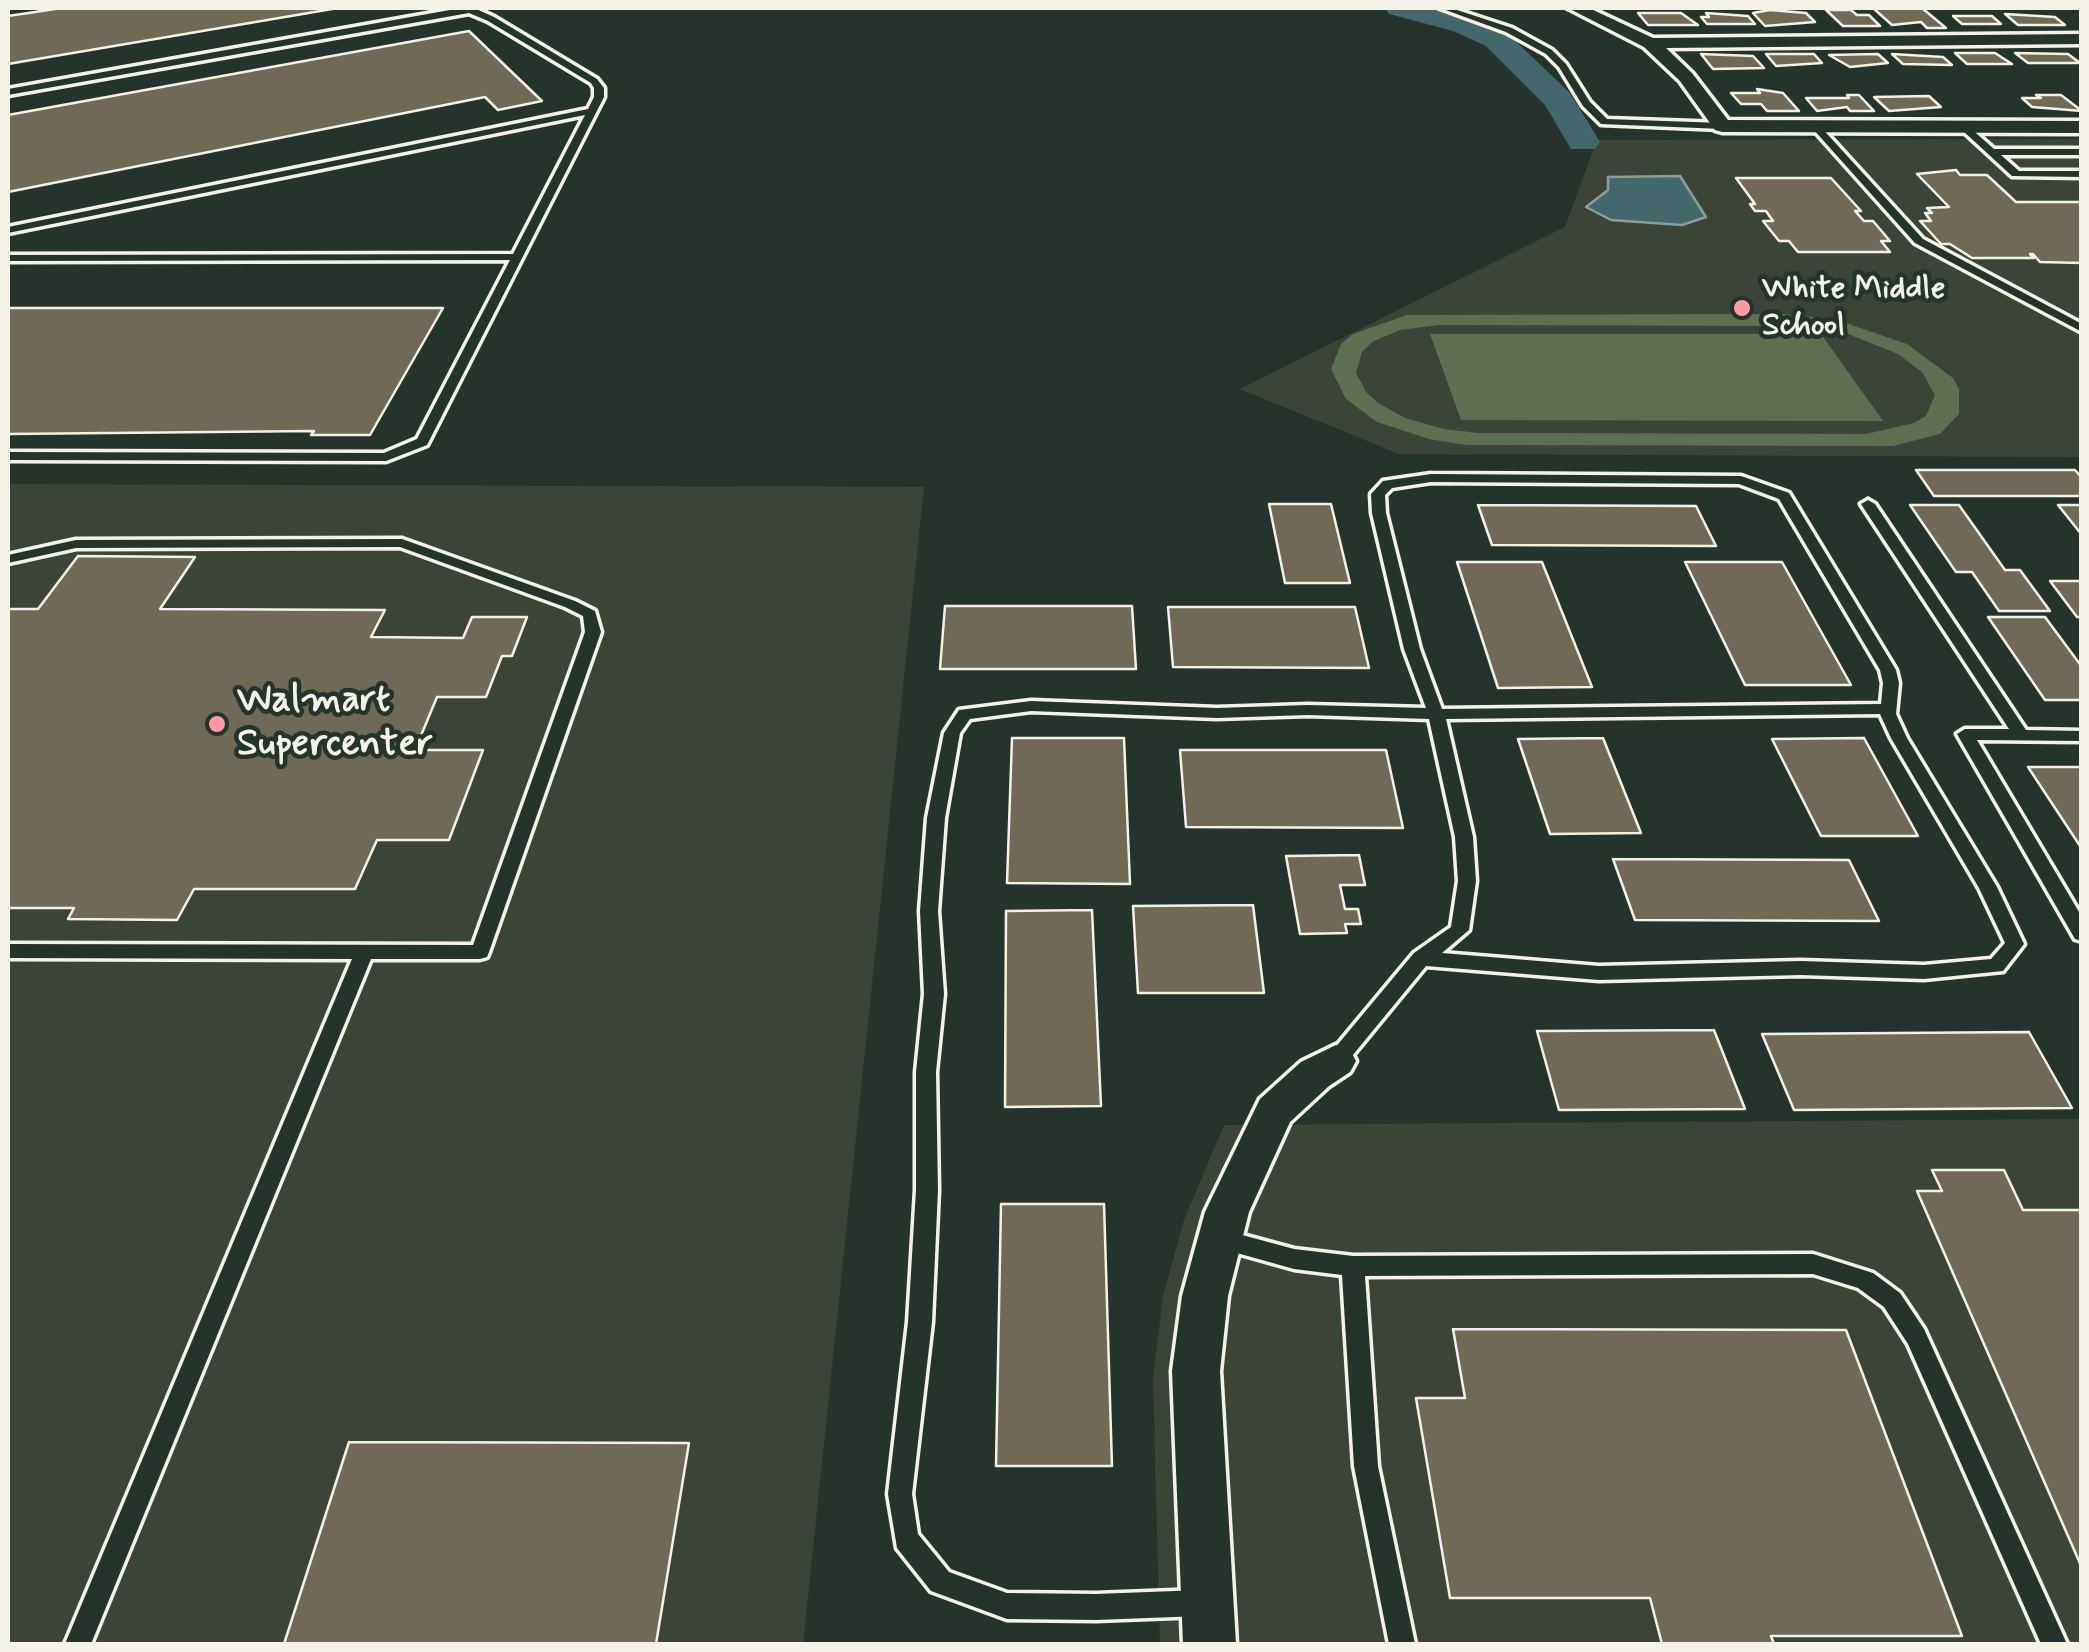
<!DOCTYPE html>
<style>
body{margin:0}
#map{position:relative;width:2089px;height:1652px;overflow:hidden;background:#26332d;font-family:Mynerve,sans-serif}
canvas{display:block}
.frame{position:absolute;inset:0;border:10px solid #f4f1e8;pointer-events:none}
</style>
<div id="map">
<canvas width="2089" height="1652"></canvas>
<div class="frame"></div>
</div>
<script>
const ctx = document.querySelector('canvas').getContext('2d');
ctx.lineJoin = 'round';
function paint(path, color) { ctx.fillStyle = color; ctx.fill(path, 'evenodd'); }
const shape = rows => new Path2D(rows.map(r => 'M' + r).join(''));
function strokePath(path, color, width, dash) { ctx.strokeStyle = color; ctx.lineWidth = width; ctx.lineCap = dash ? 'butt' : 'round'; ctx.setLineDash(dash || []); ctx.stroke(path); }
function drawText(font, color, halo, rows, align = 'center') {
  ctx.font = font + ' Mynerve,sans-serif'; ctx.lineWidth = 9; ctx.setLineDash([]); ctx.textBaseline = 'middle'; ctx.strokeStyle = halo; ctx.fillStyle = color; for (const [text, x, y, turn = 0] of rows) {
    ctx.save(); ctx.translate(x, y); ctx.rotate((+turn || 0) * Math.PI / 180); ctx.textAlign = isNaN(turn) ? turn : align; if (halo) ctx.strokeText(text, 0, 0); ctx.fillText(text, 0, 0); ctx.restore();
  }
}
paint(shape([
 [2081,139,2081,457,1399,454,1240,389,1565,227,1597,140],
 [8,484,924,487,803,1644,8,1644],
 [2081,1119,2081,1644,1160,1644,1153,1378,1163,1296,1184,1220,1224,1125]
]), '#3c443a');
paint(shape([
 [1783,314,1837,320,1907,344,1953,378,1959,389,1959,414,1940,434,1893,446,1466,445,1429,439,1377,422,1346,399,1331,369,1341,344,1353,334,1407,315],
 [1439,325,1811,326,1848,334,1898,354,1922,372,1935,395,1926,416,1914,423,1866,434,1478,433,1444,429,1405,418,1378,403,1366,392,1356,373,1362,352,1372,342,1400,330],
 [1430,334,1821,334,1883,421,1461,420]
]), '#5f6f51');
const water = shape([
 [1680,176,1706,217,1682,225,1611,220,1586,207,1608,190,1608,177,1680,176]
]);
paint(water, '#44676b');
strokePath(water, '#8a9e9d', 2.5);
paint(shape([
 [1385,8,1431,8,1473,19,1508,34,1570,93,1600,142,1595,149,1571,149,1545,105,1486,46,1453,31,1389,14,1385,8]
]), '#44676b');
const building = shape([
 [62,8,338,8,8,64,8,16,62,8],
 [1873,8,1922,8,1946,28,1927,28,1921,22,1892,25,1873,8],
 [1770,10,1806,13,1815,22,1765,26,1753,13,1770,10],
 [1826,10,1851,10,1857,15,1869,15,1880,26,1843,26,1826,10],
 [1638,13,1681,13,1698,25,1648,25,1638,13],
 [1706,13,1748,16,1755,24,1707,24,1701,17,1709,17,1706,13],
 [2005,14,2055,17,2065,25,2018,25,2005,14],
 [1953,16,1992,16,2001,24,1962,24,1953,16],
 [469,31,542,101,498,110,485,97,8,192,8,115,469,31],
 [1955,53,1995,53,2012,64,1967,64,1955,53],
 [2015,53,2068,54,2080,63,2028,63,2015,53],
 [1701,54,1753,56,1764,68,1713,69,1701,54],
 [1766,54,1814,54,1822,63,1776,66,1766,54],
 [1878,54,1888,63,1850,67,1829,55,1878,54],
 [1892,54,1943,57,1952,65,1903,64,1892,54],
 [1757,89,1783,93,1799,111,1767,111,1761,104,1741,104,1731,93,1760,93,1757,89],
 [1847,95,1859,95,1874,111,1850,111,1847,107,1817,111,1806,98,1849,98,1847,95],
 [2036,95,2061,95,2082,111,2032,107,2022,98,2041,98,2036,95],
 [1929,96,1941,107,1889,111,1874,97,1929,96],
 [1956,170,1960,175,1987,175,2016,202,2082,202,2082,263,2040,262,2033,254,2030,254,2034,258,1972,258,1950,244,1941,244,1920,221,1931,221,1925,213,1932,213,1927,208,1949,207,1917,174,1956,170],
 [1736,178,1831,178,1861,211,1855,211,1864,221,1873,221,1890,241,1881,241,1890,252,1798,252,1789,241,1779,241,1763,221,1773,221,1766,211,1755,211,1750,204,1755,204,1736,178],
 [8,308,443,308,370,435,311,435,314,431,8,434,8,308],
 [1916,470,2075,470,2082,478,2082,496,1934,496,1916,470],
 [1269,504,1331,504,1350,583,1285,583,1269,504],
 [1478,505,1696,506,1716,546,1492,545,1478,505],
 [1910,505,1959,505,2005,570,2020,570,2050,611,1999,611,1972,572,1956,572,1910,505],
 [2058,505,2082,505,2082,535,2058,505],
 [78,556,195,557,160,609,385,610,371,637,463,638,472,617,527,617,512,656,502,656,486,697,437,697,415,750,483,750,449,840,377,840,355,889,194,889,177,920,68,919,74,908,8,908,8,609,38,609,78,556],
 [1457,562,1542,562,1592,687,1498,688,1457,562],
 [1685,562,1782,562,1851,685,1745,685,1685,562],
 [2050,581,2082,581,2082,617,2077,617,2050,581],
 [945,606,1132,606,1136,669,940,669,945,606],
 [1168,607,1355,607,1369,668,1173,667,1168,607],
 [1988,617,2045,617,2082,667,2082,700,2045,700,1988,617],
 [1012,738,1124,738,1130,884,1007,883,1012,738],
 [1603,738,1641,833,1550,834,1518,739,1603,738],
 [1864,738,1918,836,1821,836,1772,739,1864,738],
 [1180,750,1386,750,1403,828,1186,827,1180,750],
 [2028,767,2082,767,2082,849,2028,767],
 [1359,855,1365,885,1340,885,1345,909,1358,909,1361,924,1345,924,1347,933,1300,934,1286,856,1359,855],
 [1613,859,1849,860,1879,921,1635,920,1613,859],
 [1253,905,1264,993,1138,993,1133,906,1253,905],
 [1092,910,1101,1106,1005,1107,1006,911,1092,910],
 [1714,1030,1745,1109,1559,1110,1537,1031,1714,1030],
 [2029,1032,2072,1108,1794,1110,1762,1034,2029,1032],
 [1932,1170,2004,1170,2023,1210,2082,1210,2082,1568,1917,1191,1942,1191,1932,1170],
 [1001,1204,1104,1204,1112,1466,996,1466,1001,1204],
 [1453,1329,1846,1330,1962,1636,1771,1636,1774,1644,1662,1644,1650,1598,1450,1598,1416,1398,1465,1398,1453,1329],
 [349,1442,689,1443,656,1644,284,1644,349,1442]
]);
paint(building, '#6e6a57');
strokePath(building, '#f4f1e8', 2.5);
const service = shape([
 [461,8,474,8,494,17,597,79,604,88,604,97,427,445,386,461,8,460,8,452,384,453,417,439,510,260,8,261,8,255,513,254,585,115,8,233,8,227,588,109,594,97,594,88,591,83,488,21,469,13,8,95,8,89,461,8],
 [1440,8,1451,8,1512,28,1552,50,1566,64,1590,102,1607,119,1722,123,1727,126,1722,129,1601,124,1583,106,1559,67,1546,54,1506,32,1440,8],
 [1813,125,1819,125,1923,239,2082,324,2082,332,1915,243,1813,129,1813,125],
 [1962,126,1968,126,1994,149,2082,149,2082,155,2001,155,2019,171,2082,171,2082,177,2012,176,1962,130,1962,126],
 [1431,474,1741,476,1789,493,1896,670,1899,683,1896,714,1907,738,1997,887,2024,944,2003,971,1924,979,1801,975,1599,980,1426,966,1343,1067,1336,1069,1329,1067,1326,1061,1329,1055,1414,953,1451,927,1458,881,1455,837,1429,719,1308,715,1217,718,1031,711,970,719,960,733,945,818,938,911,944,994,936,1072,938,1190,932,1322,912,1494,918,1534,949,1572,1007,1593,1096,1594,1201,1590,1210,1594,1214,1603,1210,1612,1201,1616,1096,1620,1007,1619,931,1591,897,1548,888,1494,908,1322,916,1190,916,1072,924,994,920,911,927,818,944,733,959,710,1031,701,1217,708,1308,705,1426,708,1404,649,1372,513,1371,494,1383,481,1431,474],
 [1431,482,1739,484,1779,499,1880,670,1883,683,1881,704,1442,709,1420,649,1386,513,1385,495,1392,488,1431,482],
 [1880,714,1891,738,1979,888,2005,943,1991,959,1924,965,1801,961,1599,966,1442,953,1469,930,1476,881,1473,837,1446,719,1880,714],
 [1868,500,1875,504,2026,730,2082,731,2082,741,1977,740,2082,917,2082,941,2075,939,1957,734,1965,729,2009,729,1861,504,1868,500],
 [402,539,575,601,595,611,601,632,489,952,487,957,480,959,371,959,91,1644,65,1644,352,959,8,958,8,944,473,945,585,632,583,616,565,607,400,547,76,548,8,563,8,555,76,540,402,539],
 [1220,1229,1294,1249,1353,1256,1813,1254,1873,1273,1900,1293,1924,1329,2067,1644,2041,1644,1908,1344,1884,1307,1858,1288,1813,1274,1365,1276,1378,1466,1415,1644,1389,1644,1354,1466,1342,1275,1294,1269,1212,1246,1209,1239,1212,1232,1220,1229]
]);
const minor = shape([
 [1568,8,1589,8,1653,38,2082,34,2082,44,1666,48,1692,73,1728,120,2082,121,2082,133,1722,132,1715,130,1680,81,1644,47,1568,8],
 [1336,1045,1350,1050,1356,1061,1350,1072,1329,1086,1290,1122,1249,1212,1228,1296,1220,1371,1236,1644,1183,1644,1172,1371,1182,1296,1205,1212,1260,1099,1301,1062,1336,1045]
]);
strokePath(service, '#f4f1e8', 7);
strokePath(minor, '#f4f1e8', 7);
paint(service, '#26332d');
paint(minor, '#26332d');
for (const [x, y, r, color] of [
 [1742,308,10,"#ff9aa2"],
 [217,724,10,"#ff9aa2"]
]) { const dot = new Path2D(); dot.arc(x, y, r, 0, 2 * Math.PI); ctx.fillStyle = color; ctx.fill(dot); strokePath(dot, '#26332d', 4); }
drawText('bold 32px', '#f4f1e8', '#26332d', [
 ["White Middle",1762,290],
 ["School",1762,327]
], 'left');
drawText('bold 38px', '#f4f1e8', '#26332d', [
 ["Walmart",237,702],
 ["Supercenter",237,746]
], 'left');
</script>
